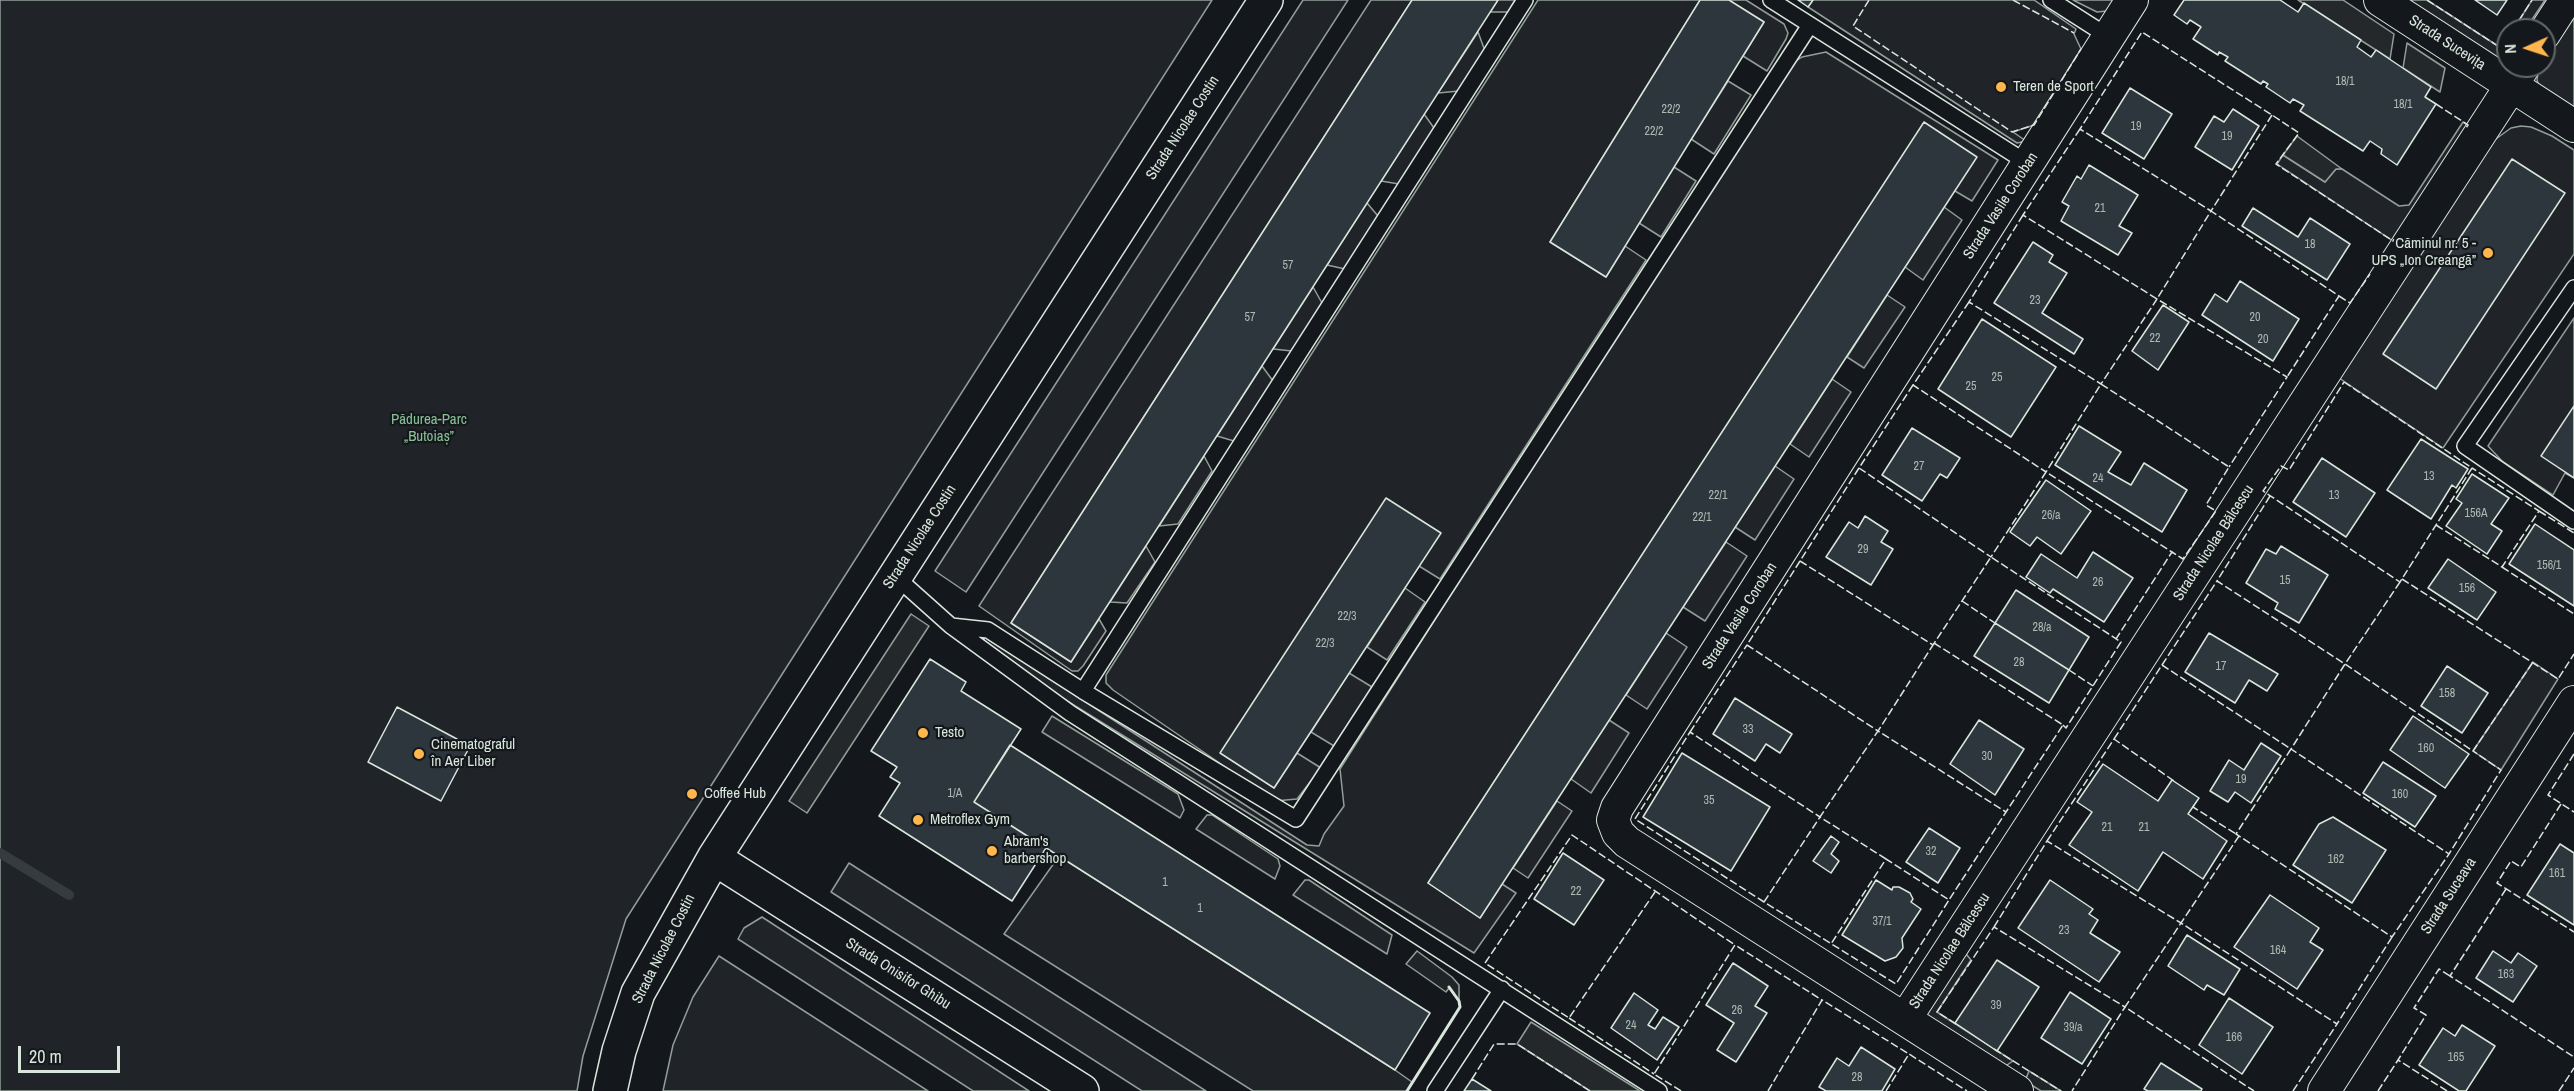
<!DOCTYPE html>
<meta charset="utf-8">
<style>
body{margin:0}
#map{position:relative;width:2574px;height:1091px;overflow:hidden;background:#14181c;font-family:"Archivo Narrow",sans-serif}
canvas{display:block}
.north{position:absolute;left:2496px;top:18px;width:60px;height:60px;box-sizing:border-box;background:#14181c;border:2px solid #626a69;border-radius:50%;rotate:267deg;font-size:16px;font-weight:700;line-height:24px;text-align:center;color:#d8e6dc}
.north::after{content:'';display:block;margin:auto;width:21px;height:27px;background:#ffb74d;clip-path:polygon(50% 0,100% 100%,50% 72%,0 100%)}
.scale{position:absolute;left:18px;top:1046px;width:102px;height:27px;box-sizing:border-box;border:3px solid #d8e6dc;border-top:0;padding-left:8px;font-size:18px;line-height:21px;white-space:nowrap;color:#d8e6dc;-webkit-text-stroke:4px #14181c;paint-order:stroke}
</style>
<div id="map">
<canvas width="2574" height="1091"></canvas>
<div class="north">N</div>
<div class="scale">20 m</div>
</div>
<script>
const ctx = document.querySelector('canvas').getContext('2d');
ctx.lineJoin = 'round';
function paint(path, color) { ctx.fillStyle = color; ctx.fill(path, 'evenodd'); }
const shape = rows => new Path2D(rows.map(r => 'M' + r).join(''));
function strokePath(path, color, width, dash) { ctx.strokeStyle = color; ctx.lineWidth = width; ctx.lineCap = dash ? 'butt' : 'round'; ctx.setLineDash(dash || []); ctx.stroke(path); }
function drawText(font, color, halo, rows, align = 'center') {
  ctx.font = font + ' "Archivo Narrow",sans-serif'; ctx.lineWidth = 4.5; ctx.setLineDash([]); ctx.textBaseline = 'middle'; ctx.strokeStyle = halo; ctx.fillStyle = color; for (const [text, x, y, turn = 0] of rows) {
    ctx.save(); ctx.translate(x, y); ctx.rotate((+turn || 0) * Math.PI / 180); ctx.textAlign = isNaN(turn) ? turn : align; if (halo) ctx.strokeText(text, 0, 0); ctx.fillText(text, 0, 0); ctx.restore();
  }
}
const green = shape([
 [0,0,1212,0,626,919,583,1056,577,1091,0,1091,0,0],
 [1303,0,1348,0,966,592,935,571,1303,0],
 [1371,0,1412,0,1011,623,1071,662,1099,619,1106,631,1083,666,1078,671,1072,671,979,606,1371,0],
 [1498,0,1515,0,1508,12,1490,12,1498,0],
 [1538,0,1700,0,1550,242,1606,277,1625,246,1646,260,1440,579,1419,566,1274,788,1297,753,1321,768,1297,799,1275,801,1113,690,1106,683,1106,675,1538,0],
 [1729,0,1746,0,1784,24,1788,33,1786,39,1767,71,1743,56,1764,22,1729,0],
 [1813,0,2034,0,2076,29,2074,34,2081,49,2034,125,2013,132,2026,141,2017,143,1808,7,1813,0],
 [2073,0,2120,0,2107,11,2097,12,2073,0],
 [2404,0,2427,0,2501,48,2508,37,2508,56,2505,60,2496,59,2404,0],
 [2532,0,2545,0,2525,30,2513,30,2532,0],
 [2574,2,2574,111,2540,89,2537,80,2539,66,2544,66,2544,54,2549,40,2574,2],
 [1478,32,1485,51,1459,91,1438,93,1478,32],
 [1826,52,1998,160,1972,201,1955,191,1924,123,1428,883,1480,918,1502,884,1516,893,1474,953,1064,699,983,643,985,637,1307,845,1319,846,1324,834,1344,806,1340,769,1467,569,1793,63,1802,57,1826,52],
 [1728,81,1751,95,1714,154,1691,139,1728,81],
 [1424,114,1434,128,1399,184,1381,181,1424,114],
 [2463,122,2468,125,2393,241,2277,164,2283,155,2325,182,2336,169,2342,169,2399,206,2409,205,2463,122],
 [2521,126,2531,127,2552,136,2574,150,2574,254,2443,448,2336,376,2493,141,2511,128,2521,126],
 [1674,167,1696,181,1661,237,1639,223,1674,167],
 [1367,203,1378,216,1345,269,1327,265,1367,203],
 [1944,207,1962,220,1923,280,1905,267,1944,207],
 [1313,287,1322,303,1292,351,1273,349,1313,287],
 [1887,295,1905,307,1864,368,1847,357,1887,295],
 [2574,318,2574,478,2565,473,2553,495,2502,461,2488,446,2574,318],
 [1262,366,1273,381,1234,441,1217,436,1262,366],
 [1832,379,1851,392,1809,457,1790,444,1832,379],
 [1204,456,1212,471,1178,524,1159,526,1204,456],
 [1775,466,1794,479,1755,540,1735,527,1775,466],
 [1726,542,1747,556,1705,621,1683,607,1726,542],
 [1146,546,1155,562,1127,603,1110,602,1146,546],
 [1405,588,1425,602,1387,660,1367,647,1405,588],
 [1666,633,1687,647,1647,709,1626,695,1666,633],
 [2533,662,2558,679,2501,770,2473,751,2533,662],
 [1349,673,1372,687,1334,746,1311,732,1349,673],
 [1052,716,1178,794,1184,810,1180,818,1042,732,1052,716],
 [1609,720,1629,733,1591,793,1571,779,1609,720],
 [1557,801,1572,811,1528,878,1513,868,1557,801],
 [1207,815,1212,815,1278,859,1280,866,1275,879,1196,829,1207,815],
 [1059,856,1395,1070,1412,1082,1407,1091,1253,1091,1004,934,1059,856],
 [849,863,1206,1091,1142,1091,831,892,849,863],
 [1305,880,1309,880,1392,935,1387,954,1293,895,1305,880],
 [762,917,1029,1091,973,1091,738,939,744,928,762,917],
 [1962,949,1971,960,1937,1012,2013,1061,2004,1067,1933,1023,1926,1014,1962,949],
 [1417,951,1452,977,1459,985,1459,1001,1449,988,1446,992,1406,964,1417,951],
 [719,956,928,1091,663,1091,673,1045,693,997,719,956],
 [2029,1071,2061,1091,2041,1091,2025,1081,2029,1071]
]);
paint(green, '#202428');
strokePath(green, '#939e99', 1.5);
const parking = shape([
 [2298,0,2343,0,2394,34,2390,59,2298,0],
 [2407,43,2445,68,2440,92,2403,68,2407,43],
 [2297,136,2342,169,2336,169,2325,182,2283,155,2297,136],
 [911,614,929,626,807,813,789,801,911,614],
 [1531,1022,1640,1091,1590,1091,1517,1044,1531,1022]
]);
paint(parking, '#24282b');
strokePath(parking, '#939e99', 1.5);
strokePath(shape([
 [0,853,69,895]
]), '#363b3e', 10);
const building = shape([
 [1412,0,1498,0,1071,662,1011,623,1412,0],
 [1700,0,1729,0,1764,22,1606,277,1550,242,1700,0],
 [1798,0,1813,0,1808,7,1798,0],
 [2184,0,2280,0,2298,12,2304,3,2361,40,2357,47,2371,57,2376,50,2431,87,2425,97,2436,104,2397,165,2381,154,2382,149,2370,141,2363,151,2300,111,2304,105,2293,99,2290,103,2266,87,2268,84,2263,81,2261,84,2225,61,2228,57,2219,52,2218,55,2193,39,2201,27,2190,20,2187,24,2174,15,2184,0],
 [2475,0,2507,0,2497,15,2475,0],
 [2130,88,2172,114,2144,159,2102,133,2130,88],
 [2233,109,2259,126,2232,170,2195,147,2214,116,2224,122,2233,109],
 [1924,122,1977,157,1480,918,1428,883,1924,122],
 [2512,159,2565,193,2436,389,2383,354,2512,159],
 [2089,165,2138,195,2119,226,2132,233,2118,255,2061,221,2069,206,2062,202,2077,176,2081,179,2089,165],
 [2253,208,2298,237,2310,218,2350,244,2327,280,2242,226,2253,208],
 [2033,242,2053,255,2049,262,2067,273,2042,313,2083,339,2074,354,1994,303,2033,242],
 [2240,281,2299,319,2273,361,2202,315,2215,294,2227,302,2240,281],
 [2163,305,2189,322,2158,370,2132,351,2163,305],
 [1982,319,2056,367,2011,437,1938,389,1982,319],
 [2574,406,2574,478,2541,456,2574,406],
 [2079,426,2121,452,2108,472,2131,485,2144,463,2187,490,2162,532,2055,465,2079,426],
 [1912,428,1960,458,1947,478,1940,474,1922,501,1882,475,1912,428],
 [2421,439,2468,469,2456,488,2452,485,2431,519,2387,490,2421,439],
 [2322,458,2375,493,2346,537,2293,502,2322,458],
 [2472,474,2509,498,2491,524,2502,531,2487,554,2446,526,2462,503,2456,499,2472,474],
 [2046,480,2091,511,2061,554,2037,537,2030,546,2010,532,2046,480],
 [1386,498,1441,533,1274,788,1220,753,1386,498],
 [1865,516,1888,531,1881,542,1893,549,1871,585,1826,557,1849,522,1858,528,1865,516],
 [2535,524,2574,550,2574,606,2509,564,2535,524],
 [2281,546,2328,575,2299,623,2275,609,2278,603,2246,583,2266,549,2276,554,2281,546],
 [2093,552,2133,578,2104,622,2053,589,2050,593,2026,577,2041,554,2077,578,2093,552],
 [2448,559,2496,592,2477,620,2428,588,2448,559],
 [2016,590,2089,637,2069,670,1995,623,2016,590],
 [1995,623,2069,670,2049,703,1974,656,1995,623],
 [2209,633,2278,674,2267,691,2249,680,2235,703,2185,672,2209,633],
 [930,659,966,682,961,691,1021,729,974,802,1046,848,1012,901,879,816,900,783,890,777,897,767,871,751,930,659],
 [2447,666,2488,693,2462,733,2421,706,2447,666],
 [1735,698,1792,734,1780,753,1766,744,1755,761,1713,734,1735,698],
 [397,707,470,746,441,801,368,762,397,707],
 [2413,716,2469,754,2445,788,2390,750,2413,716],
 [1979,720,2024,749,1995,795,1950,764,1979,720],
 [2261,743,2281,756,2251,803,2235,792,2228,802,2210,791,2229,760,2244,770,2261,743],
 [1010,745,1430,1013,1395,1070,974,802,1010,745],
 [1682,753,1770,807,1731,871,1643,817,1682,753],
 [2383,762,2436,796,2415,827,2363,793,2383,762],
 [2103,764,2158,801,2172,780,2199,798,2188,814,2227,841,2203,879,2163,852,2138,891,2069,845,2092,812,2077,802,2103,764],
 [2333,817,2386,850,2352,903,2293,865,2319,824,2333,817],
 [1929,828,1960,848,1938,883,1906,862,1929,828],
 [1831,836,1839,842,1831,854,1839,861,1831,873,1813,861,1831,836],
 [2560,844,2574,853,2574,925,2527,895,2560,844],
 [1563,853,1604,880,1574,925,1534,899,1563,853],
 [1876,880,1892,890,1893,887,1899,887,1910,893,1913,899,1911,902,1921,909,1902,938,1903,948,1896,957,1885,961,1842,935,1876,880],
 [2050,880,2093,909,2089,914,2098,920,2090,933,2120,952,2099,982,2018,928,2050,880],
 [2270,895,2319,928,2310,942,2323,950,2297,989,2234,947,2270,895],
 [2187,935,2240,969,2224,995,2207,985,2204,990,2168,966,2187,935],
 [2493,951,2511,963,2518,953,2537,966,2513,1002,2476,978,2493,951],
 [1997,960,2039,987,1997,1051,1955,1023,1997,960],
 [1733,963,1768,986,1755,1006,1767,1013,1736,1062,1717,1050,1734,1023,1706,1005,1733,963],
 [2070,992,2111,1019,2082,1064,2041,1038,2070,992],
 [1634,993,1658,1010,1648,1025,1655,1029,1663,1017,1679,1027,1657,1060,1611,1028,1634,993],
 [2229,998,2273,1027,2242,1074,2199,1045,2229,998],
 [2462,1025,2495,1046,2466,1091,2459,1091,2419,1065,2443,1028,2455,1036,2462,1025],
 [1861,1047,1895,1069,1882,1091,1826,1091,1819,1087,1837,1058,1849,1066,1861,1047],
 [2161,1063,2202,1089,2201,1091,2148,1091,2144,1089,2161,1063],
 [1472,1079,1491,1091,1464,1091,1472,1079]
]);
paint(building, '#2c363c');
strokePath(building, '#d8e6dc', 1.5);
const lane = shape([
 [1771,0,2029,164],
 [2051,0,2109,37],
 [2574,288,2465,446,2574,521],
 [895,576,951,626,1070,713,1659,1091],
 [951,626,988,630,1083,691,1525,0],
 [1083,691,1296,819,1810,25],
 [1435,1091,1502,989]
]);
const street = shape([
 [2380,0,2574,126],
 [2544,34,2566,0],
 [1905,1019,2524,66],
 [2017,1091,1627,842,1618,833,1613,820,1617,808,2132,0],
 [2324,1091,2574,702]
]);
const secondary = shape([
 [714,858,1082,1091],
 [610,1091,619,1051,638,993,714,858,1266,0]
]);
strokePath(lane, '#d8e6dc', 18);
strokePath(street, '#d8e6dc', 34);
strokePath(secondary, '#d8e6dc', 36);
strokePath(lane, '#14181c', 15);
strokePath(street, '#14181c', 32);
strokePath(secondary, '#14181c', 33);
strokePath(shape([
 [1869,0,1853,26,2012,132,2034,125,2081,49],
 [2013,0,2074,33],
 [2427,0,2501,48,2508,37],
 [2513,30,2532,0],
 [2436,104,2468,125,2466,128],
 [2272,115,2211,211,2080,129,2142,32,2272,115,2299,133,2276,164,2393,241,2394,239],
 [2080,129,2023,215,2157,299,2211,211,2339,296,2287,377],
 [2023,215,1969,302,2101,384,2157,299,2287,377,2229,467],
 [2339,296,2350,303,2370,274],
 [1969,302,1913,385,2046,472,2101,384,2229,467,2206,505,2216,511,2183,559,2172,552],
 [2344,382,2472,468,2400,582,2263,491,2281,466,2289,470,2344,382],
 [1913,385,1859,468,1991,557,2046,472,2172,552,2116,639],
 [1859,468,1800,561,1933,645,1991,557,2121,642,2066,728,2063,725],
 [2270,496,2217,581,2345,664,2291,749,2449,854,2501,770,2473,751],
 [2539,511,2574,533],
 [2436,525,2502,567,2539,511,2472,468],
 [1800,561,1747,645,1878,731,1933,645],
 [2502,567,2574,614],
 [2402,579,2558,679,2574,654],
 [2400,582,2345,664,2473,751,2533,662],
 [1962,601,1995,623],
 [1934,643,2063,725,2006,812],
 [2162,665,2217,581],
 [2069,670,2093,686],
 [1690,732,1747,645],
 [2114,739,2162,665,2291,749,2236,834,2392,937,2449,854],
 [2574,754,2548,795,2574,812],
 [2561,804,2521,867,2511,861,2497,883,2574,932],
 [2194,805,2193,807,2236,834],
 [2239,836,2181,923,2337,1024,2392,937],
 [2047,841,2114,739,2174,781],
 [1886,859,1820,817,1878,731,2006,812,1949,900],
 [2506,889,2450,976,2574,1057],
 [1655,892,1569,1018,1485,963,1572,835,1735,945],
 [1764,902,1820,817,1690,732,1635,819,1764,902,1896,984,1949,900,1886,859,1831,944],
 [1994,927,2047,841,2181,923,2125,1007,2254,1091],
 [1569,1018,1654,1074],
 [1956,1024,1937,1012,1994,927,2125,1007,2072,1091],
 [1994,1049,2061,1091],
 [1472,1079,1494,1044,1517,1044,1590,1091],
 [1681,1091,1654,1074,1735,945,1822,1000],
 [1768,1091,1822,1000,1909,1054],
 [1886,1091,1909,1054,1967,1091],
 [2293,1091,2337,1024],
 [2378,1091,2398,1060],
 [2447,1091,2398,1060,2426,1015,2414,1008,2439,969,2450,976],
 [2559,1091,2574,1068]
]), '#d8e6dc', 1.5, [8, 3]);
strokePath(shape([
 [1407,1091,1460,1007,1459,1001,1449,987]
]), '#d8e6dc', 3);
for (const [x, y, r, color] of [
 [2001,87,6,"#ffb74d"],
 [2488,253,6,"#ffb74d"],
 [923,733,6,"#ffb74d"],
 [419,754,6,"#ffb74d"],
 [692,794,6,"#ffb74d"],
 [918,820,6,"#ffb74d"],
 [992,851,6,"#ffb74d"]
]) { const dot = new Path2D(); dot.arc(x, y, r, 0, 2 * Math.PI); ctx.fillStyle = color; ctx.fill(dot); strokePath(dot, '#14181c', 2); }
drawText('12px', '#adbab4', null, [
 ["18/1",2345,82],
 ["18/1",2403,105],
 ["22/2",1671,110],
 ["19",2136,127],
 ["22/2",1654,132],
 ["19",2227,137],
 ["21",2100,209],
 ["18",2310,245],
 ["57",1288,266],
 ["23",2035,301],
 ["57",1250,318],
 ["20",2255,318],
 ["22",2155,339],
 ["20",2263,340],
 ["25",1997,378],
 ["25",1971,387],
 ["27",1919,467],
 ["13",2429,477],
 ["24",2098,479],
 ["22/1",1718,496],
 ["13",2334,496],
 ["156A",2476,514],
 ["26/a",2051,516],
 ["22/1",1702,518],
 ["29",1863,550],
 ["156/1",2549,566],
 ["15",2285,581],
 ["26",2098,583],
 ["156",2467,589],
 ["22/3",1347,617],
 ["28/a",2042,628],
 ["22/3",1325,644],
 ["28",2019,663],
 ["17",2221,667],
 ["158",2447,694],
 ["33",1748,730],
 ["160",2426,749],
 ["30",1987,757],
 ["19",2241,780],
 ["1/A",955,794],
 ["160",2400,795],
 ["35",1709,801],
 ["21",2107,828],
 ["21",2144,828],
 ["32",1931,852],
 ["162",2336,860],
 ["161",2557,874],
 ["1",1165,883],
 ["22",1576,892],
 ["1",1200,909],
 ["37/1",1882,922],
 ["23",2064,931],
 ["164",2278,951],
 ["163",2506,975],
 ["39",1996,1006],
 ["26",1737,1011],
 ["24",1631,1026],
 ["39/a",2073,1028],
 ["166",2234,1038],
 ["165",2456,1058],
 ["28",1857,1078]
]);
drawText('15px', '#d8e6dc', '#14181c', [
 ["Strada Sucevița",2447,43,33],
 ["Strada Nicolae Costin",1183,128,-57],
 ["Strada Vasile Coroban",2001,206,-57],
 ["Strada Nicolae Costin",920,537,-57],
 ["Strada Nicolae Bălcescu",2214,543,-57],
 ["Strada Vasile Coroban",1740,616,-57],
 ["Strada Suceava",2449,896,-57],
 ["Strada Nicolae Costin",664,949,-63],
 ["Strada Nicolae Bălcescu",1950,951,-57],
 ["Strada Onisifor Ghibu",898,974,32]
]);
drawText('15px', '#d8e6dc', '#14181c', [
 ["Teren de Sport",2013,87],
 ["Căminul nr. 5 -",2476,244,"right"],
 ["UPS „Ion Creangă”",2476,261,"right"],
 ["Testo",935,733],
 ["Cinematograful",431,745],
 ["în Aer Liber",431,762],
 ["Coffee Hub",704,794],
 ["Metroflex Gym",930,820],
 ["Abram's",1004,842],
 ["barbershop",1004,859]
], 'left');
drawText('15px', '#8ac095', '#14181c', [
 ["Pădurea-Parc",429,420],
 ["„Butoiaș”",429,437]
]);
</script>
